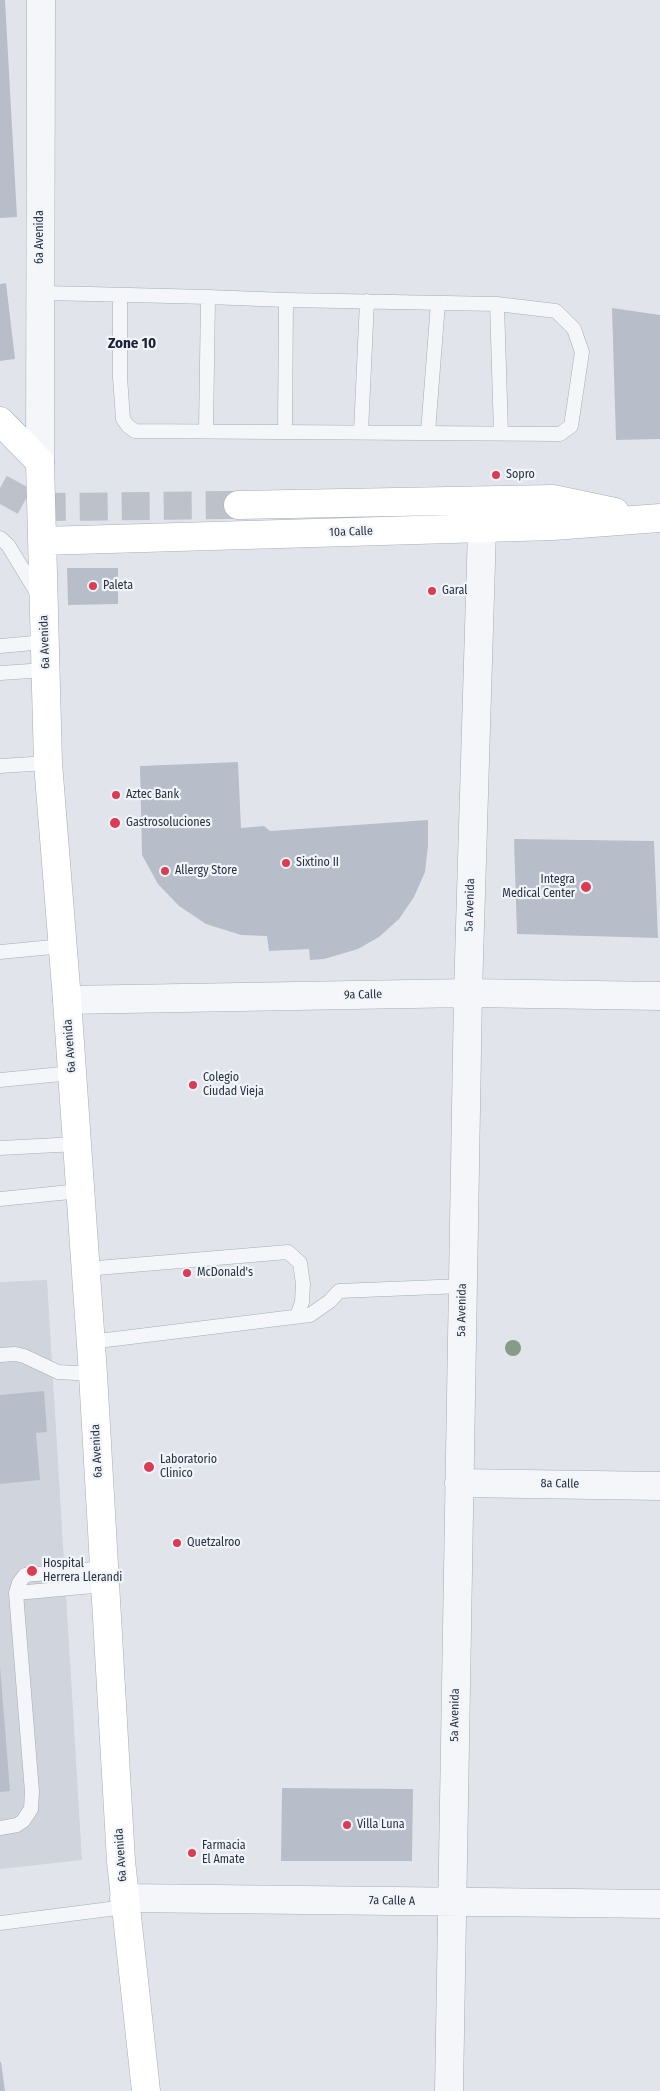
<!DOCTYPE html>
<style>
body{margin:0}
canvas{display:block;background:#e1e5eb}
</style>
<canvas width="660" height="2091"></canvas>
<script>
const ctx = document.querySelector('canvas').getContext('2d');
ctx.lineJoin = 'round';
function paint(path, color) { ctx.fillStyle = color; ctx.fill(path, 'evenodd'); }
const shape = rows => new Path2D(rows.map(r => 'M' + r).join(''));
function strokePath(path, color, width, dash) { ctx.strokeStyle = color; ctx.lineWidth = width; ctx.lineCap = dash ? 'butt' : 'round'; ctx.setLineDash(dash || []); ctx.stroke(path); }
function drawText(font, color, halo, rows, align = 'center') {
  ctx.font = font + ' "Fira Sans Condensed",sans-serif'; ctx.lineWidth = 4.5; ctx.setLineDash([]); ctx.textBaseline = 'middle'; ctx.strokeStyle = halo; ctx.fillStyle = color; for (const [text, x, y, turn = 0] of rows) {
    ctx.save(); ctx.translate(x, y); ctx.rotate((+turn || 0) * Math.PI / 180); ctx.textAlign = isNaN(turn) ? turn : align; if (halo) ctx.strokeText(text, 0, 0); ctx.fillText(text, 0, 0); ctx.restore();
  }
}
paint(shape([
 [47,1280,82,1860,0,1869,0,1282]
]), '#cfd4dd');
paint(shape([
 [0,0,5,0,17,217,0,218],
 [6,283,15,359,0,361,0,284],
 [612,308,660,315,660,439,616,440],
 [67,568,118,568,118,604,68,605],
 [238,762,241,828,264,826,270,831,428,820,428,846,425,872,414,897,399,919,379,937,358,949,324,959,310,960,309,949,269,951,267,936,241,935,206,924,179,906,158,884,142,855,140,766],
 [514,839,654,841,658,938,517,934],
 [44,1391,47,1432,36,1433,40,1480,0,1484,0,1395],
 [0,1666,10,1791,0,1792],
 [282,1788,413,1789,412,1861,281,1861],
 [0,2062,1,2062,5,2091,0,2091]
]), '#b8bec9');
strokePath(shape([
 [0,488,29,504,54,507,238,505]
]), '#bcc1ca', 28, [28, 14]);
const service = shape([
 [40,293,90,294,208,297,286,300,497,304,556,311,574,329,582,352,571,426,560,434,135,431,128,426,123,419,120,377,120,295],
 [497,304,501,433],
 [206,431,208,297],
 [285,431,286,300],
 [361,432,367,301],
 [428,432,438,303],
 [0,538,8,545,39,596],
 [0,646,45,642],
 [0,673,46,670],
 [0,766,48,763],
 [0,952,63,946],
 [0,1080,72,1073],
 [0,1148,77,1144],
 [0,1199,80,1191],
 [85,1269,288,1252,300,1263,303,1284,302,1302,297,1316],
 [90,1342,310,1315,330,1301,339,1291,463,1286],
 [0,1355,15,1354,24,1356,58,1372,93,1374],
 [16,1593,105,1585],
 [0,1828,17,1825,23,1821,31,1809,32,1792,16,1593,19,1583,25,1575,104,1568],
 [0,1923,125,1907]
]);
const minor = shape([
 [67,1000,468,993,660,996],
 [459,1483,660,1486],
 [124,1898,660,1904],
 [449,2091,468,993,482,529]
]);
const tertiary = shape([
 [40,462,41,0]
]);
const secondary = shape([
 [0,421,40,462,48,763,67,1000,93,1374,121,1861,146,2091],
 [238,505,553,499,615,512],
 [42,541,553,526,660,518]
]);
strokePath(service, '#a6acb6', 15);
strokePath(minor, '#a6acb6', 29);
strokePath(tertiary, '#a6acb6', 29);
strokePath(secondary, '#a6acb6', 29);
strokePath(service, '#f4f6f9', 14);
strokePath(minor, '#f4f6f9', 28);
strokePath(tertiary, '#f4f6f9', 28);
strokePath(secondary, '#fff', 28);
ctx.fillStyle = '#869c86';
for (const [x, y] of [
 [513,1348]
]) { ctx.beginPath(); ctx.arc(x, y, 8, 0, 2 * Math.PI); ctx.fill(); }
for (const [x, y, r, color] of [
 [496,475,5,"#da3d53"],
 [93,586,5,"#da3d53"],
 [432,591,5,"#da3d53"],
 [116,795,5,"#da3d53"],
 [115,823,6,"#da3d53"],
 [286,863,5,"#da3d53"],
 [165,871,5,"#da3d53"],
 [586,887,6,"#da3d53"],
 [193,1085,5,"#da3d53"],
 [187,1273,5,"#da3d53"],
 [149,1467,6,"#da3d53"],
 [177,1543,5,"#da3d53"],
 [32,1571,6,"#da3d53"],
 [347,1825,5,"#da3d53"],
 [192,1853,5,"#da3d53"]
]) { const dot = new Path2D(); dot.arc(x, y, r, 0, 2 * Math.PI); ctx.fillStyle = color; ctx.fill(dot); strokePath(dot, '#f1f4f8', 2); }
drawText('12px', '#283244', '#f1f4f8', [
 ["6a Avenida",40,237,-90],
 ["10a Calle",351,532,-2],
 ["6a Avenida",45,642,-92],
 ["5a Avenida",470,905,-88],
 ["9a Calle",363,995,-1],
 ["6a Avenida",70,1046,-94],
 ["5a Avenida",462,1310,-89],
 ["6a Avenida",97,1451,-93],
 ["8a Calle",560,1484,1],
 ["5a Avenida",455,1715,-89],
 ["6a Avenida",121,1855,-94],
 ["7a Calle A",392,1901,1]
]);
drawText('12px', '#283244', '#f1f4f8', [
 ["Sopro",506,475],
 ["Paleta",103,586],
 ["Garal",442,591],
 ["Aztec Bank",126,795],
 ["Gastrosoluciones",126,823],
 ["Sixtino II",296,863],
 ["Allergy Store",175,871],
 ["Integra",575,880,"right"],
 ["Medical Center",575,894,"right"],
 ["Colegio",203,1078],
 ["Ciudad Vieja",203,1092],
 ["McDonald's",197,1273],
 ["Laboratorio",160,1460],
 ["Clinico",160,1474],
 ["Quetzalroo",187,1543],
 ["Hospital",43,1564],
 ["Herrera Llerandi",43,1578],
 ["Villa Luna",357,1825],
 ["Farmacia",202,1846],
 ["El Amate",202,1860]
], 'left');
drawText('bold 15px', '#1a2335', '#f1f4f8', [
 ["Zone 10",132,344]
]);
</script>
